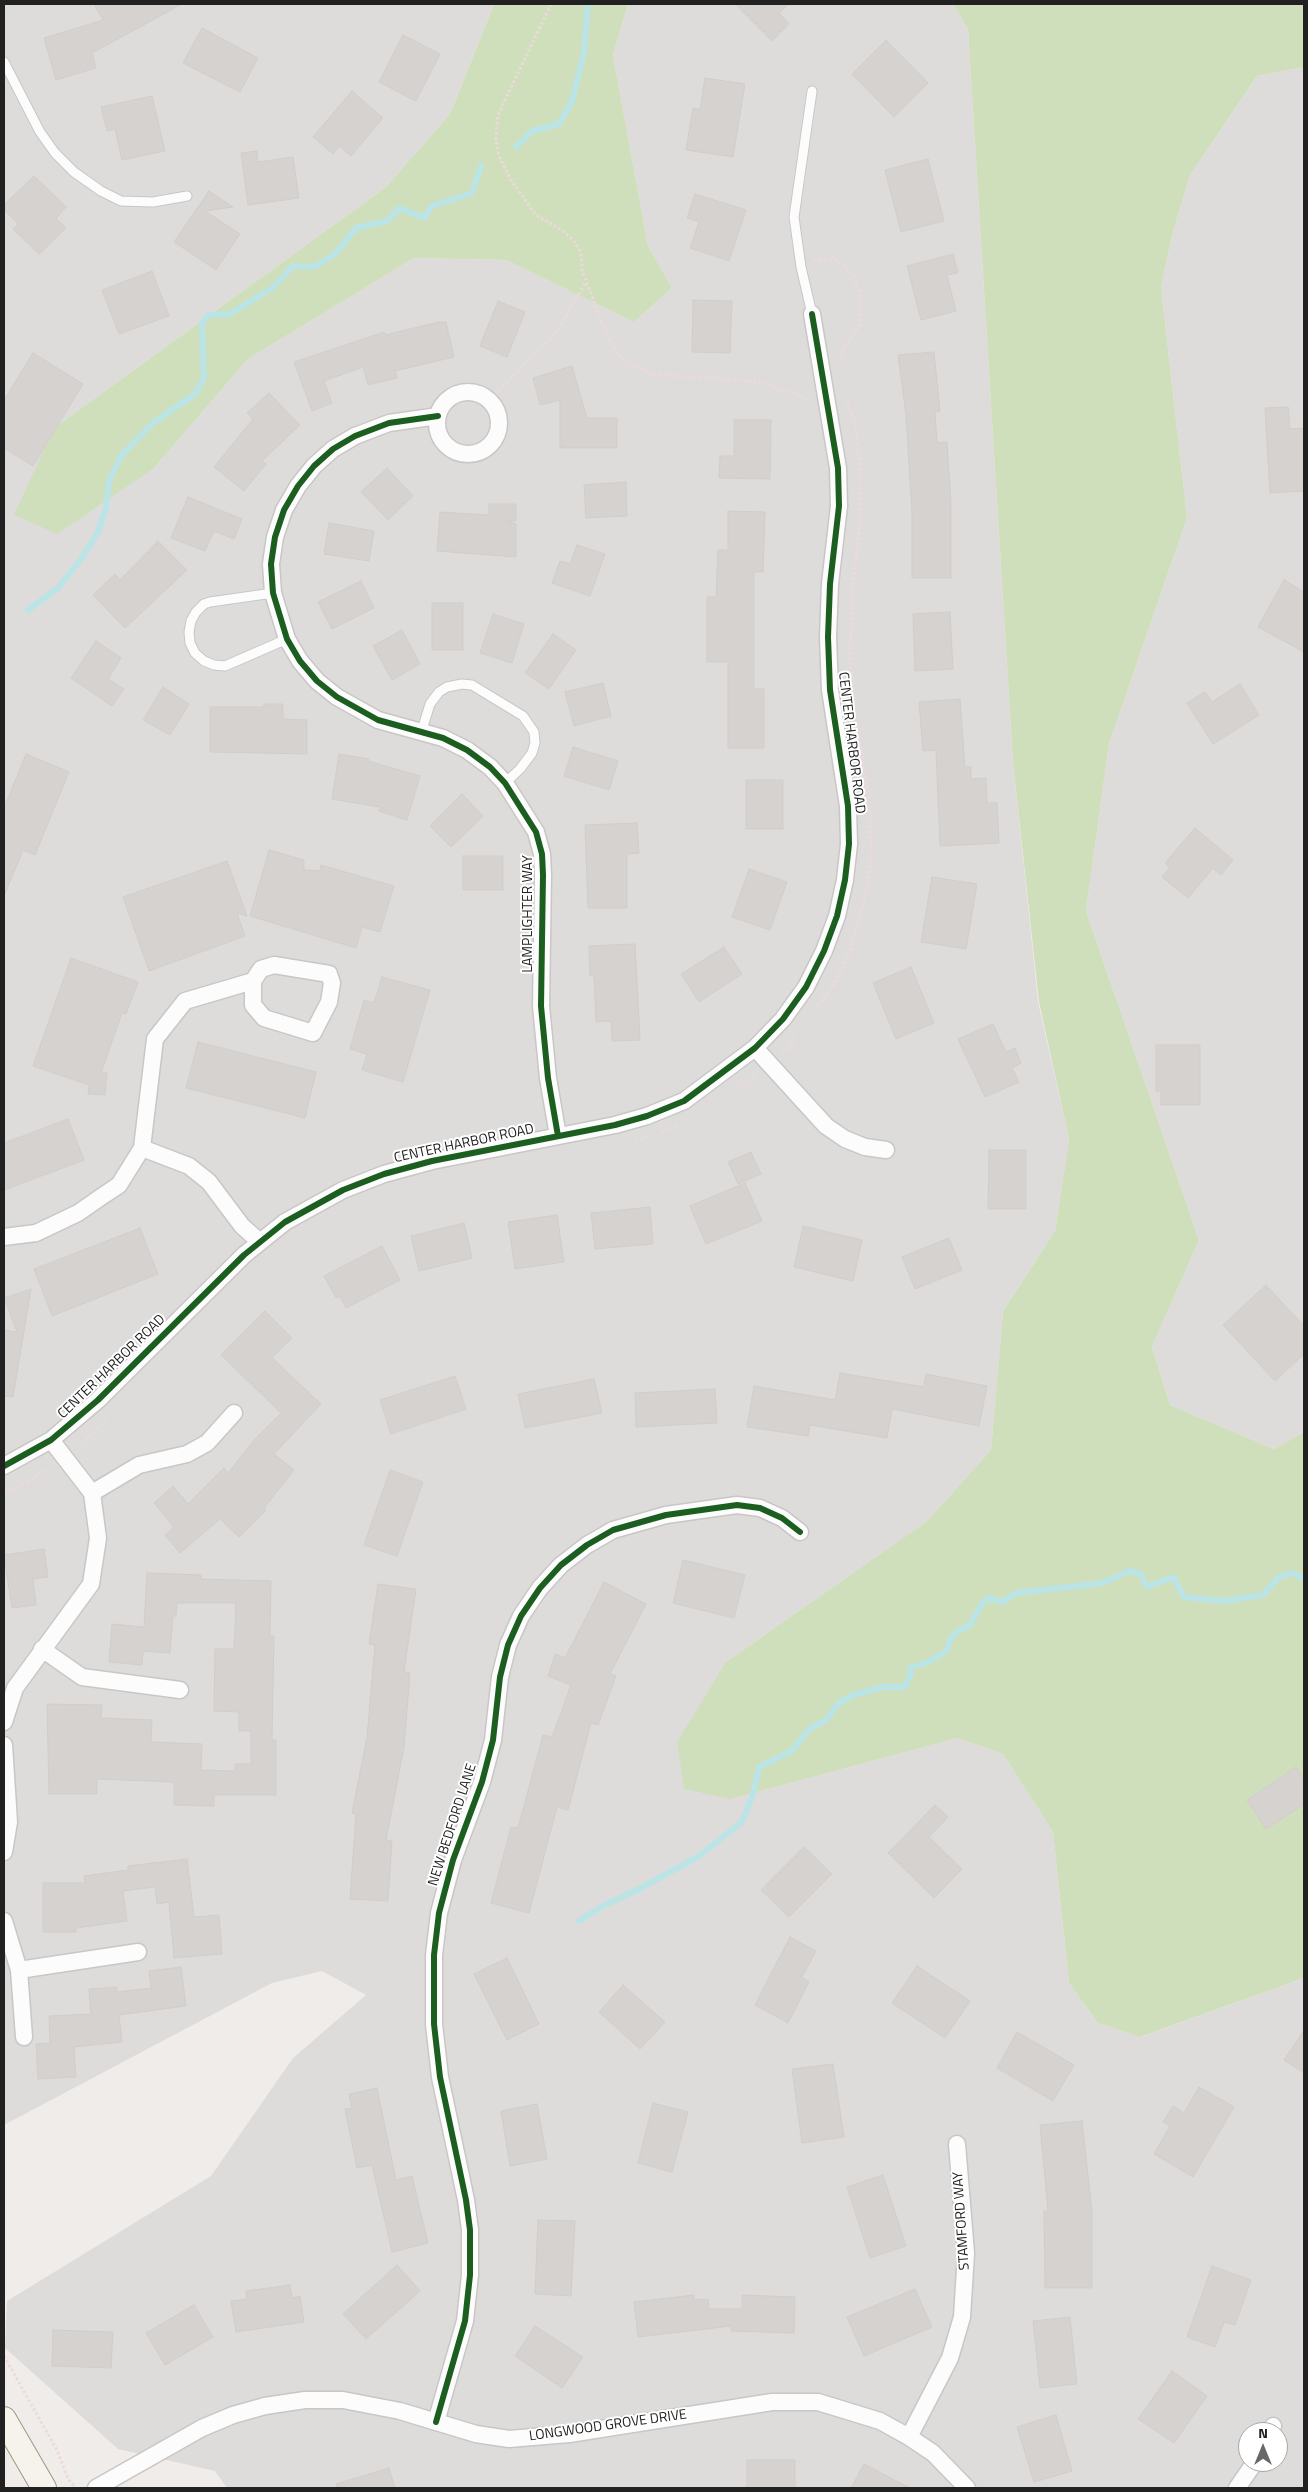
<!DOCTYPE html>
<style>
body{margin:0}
#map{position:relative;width:1308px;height:2492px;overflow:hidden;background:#efece9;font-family:"Titillium Web",sans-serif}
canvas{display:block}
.frame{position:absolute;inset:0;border:5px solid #212121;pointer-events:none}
.north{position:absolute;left:1238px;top:2422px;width:50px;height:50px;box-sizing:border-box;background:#fff;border:1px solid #a6a6a6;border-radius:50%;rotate:0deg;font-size:14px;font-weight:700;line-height:20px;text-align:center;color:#212121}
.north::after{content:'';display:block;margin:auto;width:18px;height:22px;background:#696867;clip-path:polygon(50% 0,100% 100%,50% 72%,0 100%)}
</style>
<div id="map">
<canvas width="1308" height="2492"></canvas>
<div class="frame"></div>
<div class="north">N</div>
</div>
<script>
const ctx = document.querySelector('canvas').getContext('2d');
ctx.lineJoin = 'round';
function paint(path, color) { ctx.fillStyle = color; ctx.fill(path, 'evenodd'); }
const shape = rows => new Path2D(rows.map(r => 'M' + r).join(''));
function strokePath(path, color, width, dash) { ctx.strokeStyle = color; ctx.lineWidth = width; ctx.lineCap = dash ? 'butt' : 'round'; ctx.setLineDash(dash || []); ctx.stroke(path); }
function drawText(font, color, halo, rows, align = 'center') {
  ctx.font = font + ' "Titillium Web",sans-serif'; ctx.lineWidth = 4; ctx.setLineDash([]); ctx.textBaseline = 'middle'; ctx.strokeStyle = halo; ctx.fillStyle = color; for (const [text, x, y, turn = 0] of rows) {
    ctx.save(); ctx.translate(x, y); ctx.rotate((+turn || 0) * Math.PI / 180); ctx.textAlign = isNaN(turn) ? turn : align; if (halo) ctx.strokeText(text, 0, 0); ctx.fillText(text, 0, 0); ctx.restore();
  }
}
paint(shape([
 [4,4,494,4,450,114,386,187,54,428,154,468,248,359,414,258,506,260,634,322,672,288,648,246,613,55,628,4,953,4,968,29,1013,762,1038,1002,1069,1139,1055,1231,1003,1311,991,1450,927,1521,726,1662,731,1799,958,1738,1003,1754,1053,1832,1069,1983,1098,2023,1141,2037,1304,1978,1304,2488,227,2488,215,2471,118,2449,5,2348,7,2301,211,2176,293,2058,366,1995,322,1971,272,1983,4,2125],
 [1248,2432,1278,2432,1278,2462,1248,2462],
 [1304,67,1304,1432,1274,1449,1170,1405,1152,1347,1199,1240,1086,911,1109,744,1187,518,1161,287,1173,232,1190,175,1257,76]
]), '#dedcdb');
paint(shape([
 [494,4,628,4,613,55,648,246,672,288,634,322,506,260,414,258,248,359,154,468,57,534,14,515,54,428,386,187,450,114],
 [953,4,1304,4,1304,67,1257,76,1190,175,1173,232,1161,287,1187,518,1109,744,1086,911,1199,1240,1152,1347,1170,1405,1274,1449,1304,1432,1304,1978,1140,2037,1098,2023,1069,1983,1053,1832,1003,1754,958,1738,731,1799,684,1789,677,1742,726,1662,927,1521,991,1450,1003,1311,1055,1231,1069,1139,1039,1002,1013,762,968,29]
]), '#cfdfbc');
strokePath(shape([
 [516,147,532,131,559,124,572,101,584,53,588,4],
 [28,610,58,588,82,558,98,532,106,508,109,481,121,456,153,423,195,394,204,378,202,323,208,315,230,314,271,289,293,266,314,267,335,254,356,228,387,221,399,208,424,218,432,206,472,193,481,166],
 [579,1921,601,1907,641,1888,699,1856,742,1822,753,1794,759,1767,792,1751,809,1729,826,1720,839,1703,854,1695,883,1687,904,1687,911,1674,910,1668,928,1662,947,1651,950,1640,955,1633,970,1625,983,1602,989,1598,1003,1602,1016,1593,1103,1583,1129,1571,1140,1573,1147,1587,1173,1577,1184,1597,1224,1601,1263,1595,1279,1577,1292,1573,1304,1579]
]), '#bae4e6', 6);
const building = shape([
 [94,4,182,4,92,53,96,68,56,80,44,38,103,20,94,4],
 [735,4,789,4,779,13,789,24,772,41,735,4],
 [202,28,258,58,240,92,183,63,202,28],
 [403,35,440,54,416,101,379,82,403,35],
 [886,40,928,83,894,117,852,74,886,40],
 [705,78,745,84,733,157,686,150,693,108,700,109,705,78],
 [352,91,383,118,351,156,339,146,333,154,313,137,352,91],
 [152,96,165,151,122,160,115,129,107,131,101,107,152,96],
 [257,151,258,162,293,157,299,198,248,205,241,153,257,151],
 [928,159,944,221,901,232,885,170,928,159],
 [34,176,66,207,56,218,66,228,39,254,13,229,18,224,5,211,5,204,34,176],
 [209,191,233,207,205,211,240,234,216,270,174,242,209,191],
 [695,194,746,210,729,261,690,248,699,222,687,218,695,194],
 [953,254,958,273,947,275,956,311,921,320,907,266,953,254],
 [152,271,169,316,119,334,102,290,152,271],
 [693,300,732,301,730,353,692,352,693,300],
 [498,301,525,312,507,357,480,346,498,301],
 [439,322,446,322,454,357,395,371,397,378,368,385,363,367,324,381,332,403,312,411,294,362,384,332,385,335,439,322],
 [934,352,940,411,935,412,937,443,947,442,951,503,951,578,912,578,912,513,906,415,898,355,934,352],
 [33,353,83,384,33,466,4,448,4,400,33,353],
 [572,366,587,418,617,418,617,448,560,448,560,400,540,405,533,378,572,366],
 [269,393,300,425,262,461,266,464,244,491,214,467,253,419,247,413,269,393],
 [1288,407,1290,429,1304,428,1304,491,1270,493,1265,408,1288,407],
 [734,420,771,420,770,479,719,478,720,456,734,456,734,420],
 [387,468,413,496,388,520,361,492,387,468],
 [626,482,627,516,586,518,584,485,626,482],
 [188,497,242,519,234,539,214,531,205,551,171,538,188,497],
 [489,504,516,504,516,521,507,521,516,524,516,557,437,551,440,512,489,515,489,504],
 [728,511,765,512,763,572,754,572,754,689,764,689,764,748,728,748,728,662,707,662,707,597,716,597,718,550,728,550,728,511],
 [329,523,374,531,369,561,324,554,329,523],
 [158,541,187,570,125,628,93,595,115,574,120,580,158,541],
 [577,545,605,554,590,596,552,583,560,561,570,564,577,545],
 [1284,580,1304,592,1304,652,1258,627,1284,580],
 [361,581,374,608,332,629,318,602,361,581],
 [432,603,463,603,463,650,432,650,432,603],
 [950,612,953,669,915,671,913,614,950,612],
 [493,614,524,624,512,663,480,653,493,614],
 [402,630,420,664,392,680,373,646,402,630],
 [553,634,576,650,549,689,525,673,553,634],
 [96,641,121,658,108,679,124,689,112,706,71,678,96,641],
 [603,683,611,716,574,726,565,692,603,683],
 [1240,684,1259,715,1213,744,1187,703,1205,692,1212,702,1240,684],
 [163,687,189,704,170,735,143,720,163,687],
 [960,699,965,767,971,767,971,779,986,778,987,803,997,803,999,843,940,846,936,750,923,751,919,702,960,699],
 [264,704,283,704,283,719,307,720,307,754,210,752,210,707,264,707,264,704],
 [573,747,618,761,609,790,564,776,573,747],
 [26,754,69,772,35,855,23,850,4,896,4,808,26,754],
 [339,754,369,759,368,761,420,776,407,820,379,811,380,807,332,799,339,754],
 [746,780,783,780,783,829,746,829,746,780],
 [462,794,483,816,451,847,430,826,462,794],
 [637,823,639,853,627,854,627,908,588,908,585,825,637,823],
 [1195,828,1233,860,1221,875,1213,868,1188,898,1162,877,1170,867,1165,863,1195,828],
 [269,850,304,860,304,870,320,871,321,865,394,886,380,932,362,927,356,948,250,916,269,850],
 [463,856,503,856,503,890,463,890,463,856],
 [227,861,247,916,237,913,245,936,149,971,123,897,227,861],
 [749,869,787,882,770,930,732,917,749,869],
 [932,877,977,884,966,949,921,942,932,877],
 [635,944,640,1040,612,1041,611,1021,596,1022,594,976,590,976,589,946,635,944],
 [724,947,742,974,699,1002,681,974,724,947],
 [71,958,138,982,126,1014,122,1013,101,1073,107,1073,105,1095,88,1094,89,1085,33,1066,71,958],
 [911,967,934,1023,896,1039,873,983,911,967],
 [382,977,430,990,403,1082,362,1070,367,1054,350,1049,364,1000,374,1003,382,977],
 [993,1024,1006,1052,1015,1048,1021,1063,1012,1068,1019,1082,985,1097,958,1039,993,1024],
 [198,1042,316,1072,305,1118,186,1088,198,1042],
 [1156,1045,1200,1045,1200,1105,1161,1105,1161,1091,1156,1091,1156,1045],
 [68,1119,84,1160,4,1190,4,1143,68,1119],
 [989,1150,1026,1150,1026,1209,988,1209,989,1150],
 [751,1152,761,1174,738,1184,728,1162,751,1152],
 [745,1183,762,1221,706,1244,690,1206,745,1183],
 [650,1207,653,1244,595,1249,591,1213,650,1207],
 [557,1215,564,1262,515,1269,508,1222,557,1215],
 [464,1223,472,1258,419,1271,411,1236,464,1223],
 [803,1226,862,1240,853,1281,794,1267,803,1226],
 [140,1228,158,1274,52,1316,34,1269,140,1228],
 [949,1238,962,1270,915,1289,902,1257,949,1238],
 [382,1246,400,1280,346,1308,340,1296,336,1298,324,1276,382,1246],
 [1266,1285,1304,1326,1304,1354,1275,1381,1223,1325,1266,1285],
 [31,1289,13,1397,4,1396,4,1330,17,1332,4,1298,31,1289],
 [265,1311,292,1338,272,1358,321,1404,274,1454,294,1470,264,1508,266,1510,239,1537,220,1519,180,1553,165,1535,174,1527,154,1503,173,1486,188,1504,224,1468,228,1473,255,1439,281,1413,221,1355,265,1311],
 [840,1373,924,1387,926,1374,987,1386,979,1426,892,1409,887,1438,810,1425,808,1436,747,1427,754,1386,835,1400,840,1373],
 [455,1376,466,1409,391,1434,380,1400,455,1376],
 [594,1379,602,1413,525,1428,518,1394,594,1379],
 [715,1389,717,1423,636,1427,635,1393,715,1389],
 [390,1470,423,1482,397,1556,364,1545,390,1470],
 [44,1549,48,1577,33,1579,36,1605,12,1608,4,1555,44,1549],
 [683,1560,745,1575,734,1618,673,1603,683,1560],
 [147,1573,201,1575,201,1579,271,1581,270,1636,274,1636,272,1740,276,1740,276,1795,214,1795,214,1806,174,1805,174,1782,97,1779,97,1794,49,1794,47,1704,102,1705,101,1718,152,1720,151,1742,202,1744,201,1770,235,1771,235,1764,251,1764,251,1731,239,1731,239,1712,214,1711,215,1649,234,1649,236,1603,177,1603,176,1616,173,1616,170,1653,143,1651,142,1665,109,1662,112,1624,144,1627,147,1573],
 [604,1582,646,1604,610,1674,616,1676,598,1725,591,1723,568,1810,557,1807,529,1913,491,1903,511,1827,518,1828,543,1735,552,1737,571,1685,548,1676,555,1654,565,1658,604,1582],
 [378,1584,416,1589,404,1672,410,1673,404,1747,386,1840,392,1841,388,1901,350,1899,356,1814,352,1813,367,1737,375,1645,369,1644,378,1584],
 [1296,1767,1304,1779,1304,1804,1266,1829,1247,1800,1296,1767],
 [935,1805,948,1817,929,1837,962,1869,934,1898,888,1853,935,1805],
 [804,1847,832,1874,789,1917,761,1890,804,1847],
 [187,1859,194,1917,219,1915,222,1954,174,1958,169,1902,157,1904,155,1887,123,1891,127,1921,76,1928,76,1932,43,1932,43,1883,85,1883,84,1876,128,1870,128,1866,187,1859],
 [790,1937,816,1951,802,1977,809,1982,788,2023,755,2005,790,1937],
 [507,1958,539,2024,507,2040,474,1974,507,1958],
 [917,1966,970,2001,945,2038,892,2003,917,1966],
 [181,1967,186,2006,119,2015,122,2042,74,2047,76,2077,38,2079,36,2044,50,2043,49,2016,91,2014,89,1989,117,1987,117,1992,151,1988,149,1971,181,1967],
 [623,1985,665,2022,640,2049,599,2012,623,1985],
 [1304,2030,1304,2073,1284,2060,1304,2030],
 [1017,2032,1074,2065,1053,2101,997,2068,1017,2032],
 [833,2064,844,2137,802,2143,792,2069,833,2064],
 [1199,2087,1234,2107,1193,2177,1154,2154,1170,2126,1163,2122,1173,2106,1184,2113,1199,2087],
 [377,2088,396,2180,412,2176,428,2243,392,2252,372,2165,357,2168,345,2109,352,2108,349,2094,377,2088],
 [653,2103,688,2112,672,2172,638,2163,653,2103],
 [537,2104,547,2159,510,2166,501,2111,537,2104],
 [1082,2121,1092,2211,1092,2288,1045,2288,1044,2211,1048,2211,1040,2125,1082,2121],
 [883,2175,906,2246,870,2258,847,2187,883,2175],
 [538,2220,575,2221,571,2296,535,2294,538,2220],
 [397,2265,420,2291,366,2339,343,2314,397,2265],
 [1212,2266,1251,2280,1235,2325,1224,2322,1215,2347,1187,2337,1212,2266],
 [290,2285,292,2298,300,2296,304,2322,236,2332,231,2301,247,2299,246,2291,290,2285],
 [915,2289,932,2327,864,2356,847,2317,915,2289],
 [694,2295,694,2300,708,2299,709,2309,742,2309,742,2295,795,2297,794,2333,731,2331,731,2326,638,2337,634,2302,694,2295],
 [194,2305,213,2337,165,2365,146,2333,194,2305],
 [1070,2317,1077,2384,1040,2388,1033,2321,1070,2317],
 [535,2326,583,2357,562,2388,515,2356,535,2326],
 [53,2330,113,2332,111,2368,52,2366,53,2330],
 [1172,2371,1207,2396,1174,2443,1138,2419,1172,2371],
 [1056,2415,1072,2471,1034,2482,1017,2427,1056,2415],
 [747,2460,795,2460,795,2488,747,2488,747,2460],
 [864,2464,910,2488,851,2488,864,2464],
 [389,2468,395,2488,337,2488,336,2484,389,2468]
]);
paint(building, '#d6d2d0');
strokePath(building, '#d3cdca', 1);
const service = shape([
 [4,62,40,132,55,153,74,172,101,191,121,201,153,202,187,196],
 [812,314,801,267,794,217,812,91],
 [273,593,210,602,204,604,196,612,191,621,189,632,190,643,195,653,204,661,214,665,225,666,287,639],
 [421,733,430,704,439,692,447,687,462,684,472,685,523,716,534,732,535,743,532,753,520,769,505,783]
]);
const minor = shape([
 '437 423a31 31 0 1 1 62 0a31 31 0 1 1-62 0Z',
 [438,416,389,423,355,436,333,449,314,466,298,486,284,510,275,537,271,564,273,593,287,639,300,661,317,681,337,697,378,720,443,738,467,750,490,767,505,783,536,832,542,854,543,875,541,1006,548,1078,558,1136],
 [755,1048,826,1126,845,1139,865,1147,886,1150],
 [142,1148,155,1039,185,1001,253,981,261,969,274,965,329,974,332,983,329,1002,313,1033,264,1018,253,1005,253,981],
 [4,1237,36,1233,78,1213,101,1197,119,1185,142,1148,189,1166,209,1182,242,1226,260,1242],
 [4,1466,51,1440,98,1400,244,1255,285,1222,343,1190,384,1174,432,1161,615,1125,647,1116,684,1101,755,1048,783,1019,806,987,824,951,837,916,845,880,849,844,848,806,830,690,828,637,830,584,839,506,838,468,812,314],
 [92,1493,139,1465,187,1454,207,1443,234,1413],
 [42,1649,82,1677,180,1690],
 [4,1722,15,1688,91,1584,98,1538,92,1493,51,1440],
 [4,1745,9,1822,4,1852],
 [4,1921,19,1970,24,2037],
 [19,1970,138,1952],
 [436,2422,465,2321,470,2275,470,2230,466,2200,440,2077,434,2024,434,1955,439,1913,453,1860,482,1782,493,1740,500,1677,508,1645,521,1616,540,1588,561,1565,587,1545,613,1530,666,1515,737,1505,760,1508,782,1518,800,1532],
 [1270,2432,1273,2426],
 [909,2437,950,2358,962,2317,966,2253,957,2144],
 [96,2488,202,2428,233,2415,265,2406,305,2400,343,2400,400,2411,476,2434,509,2439,569,2434,772,2402,818,2402,880,2421,909,2437,933,2453,967,2488],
 [1237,2488,1255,2462]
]);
const secondary = shape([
 [4,2419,44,2488]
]);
strokePath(service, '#c8c7c5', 11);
strokePath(minor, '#c8c7c5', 19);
strokePath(secondary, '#9b9880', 26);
strokePath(shape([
 [551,4,498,115,496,138,499,156,511,180,536,215,563,231,573,240,581,252,582,270,608,338,623,360,651,374,759,382,809,399],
 [814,260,835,260,844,265,853,275,861,298,860,324,844,348,840,363],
 [489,401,558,330,586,282],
 [817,1006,835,983,850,951,868,886,871,852,869,797,854,710,850,657,853,584,858,543,861,486,857,432,847,401],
 [781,1051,790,1048,795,1035],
 [738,1086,749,1082,757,1074],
 [661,1132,678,1125],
 [635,1141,648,1137],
 [79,1447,106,1420],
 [4,1493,29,1481,49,1468],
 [4,2356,57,2450,68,2479,76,2488]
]), '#ecdadb', 3, [2.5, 2.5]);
strokePath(service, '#fdfcfc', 9);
strokePath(minor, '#fdfcfc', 16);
strokePath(secondary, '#f5f3ec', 24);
strokePath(shape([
 [438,416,389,423,355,436,333,449,314,466,298,486,284,510,275,537,271,564,273,593,287,639,300,661,317,681,337,697,378,720,443,738,467,750,490,767,505,783,536,832,542,854,543,875,541,1006,548,1078,558,1136],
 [4,1466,51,1440,98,1400,244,1255,285,1222,343,1190,384,1174,432,1161,615,1125,647,1116,684,1101,755,1048,783,1019,806,987,824,951,837,916,845,880,849,844,848,806,830,690,828,637,830,584,839,506,838,468,812,314],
 [436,2422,465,2321,470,2275,470,2230,466,2200,440,2077,434,2024,434,1955,439,1913,453,1860,482,1782,493,1740,500,1677,508,1645,521,1616,540,1588,561,1565,587,1545,613,1530,666,1515,737,1505,760,1508,782,1518,800,1532]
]), '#1b5e20', 6);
drawText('14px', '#212121', '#fff', [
 ["CENTER HARBOR ROAD",851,743,83],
 ["LAMPLIGHTER WAY",529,914,-90],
 ["CENTER HARBOR ROAD",464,1144,-12],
 ["CENTER HARBOR ROAD",112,1367,-44],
 ["NEW BEDFORD LANE",453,1825,-72],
 ["STAMFORD WAY",962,2221,-94],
 ["LONGWOOD GROVE DRIVE",608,2426,-8]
]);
</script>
